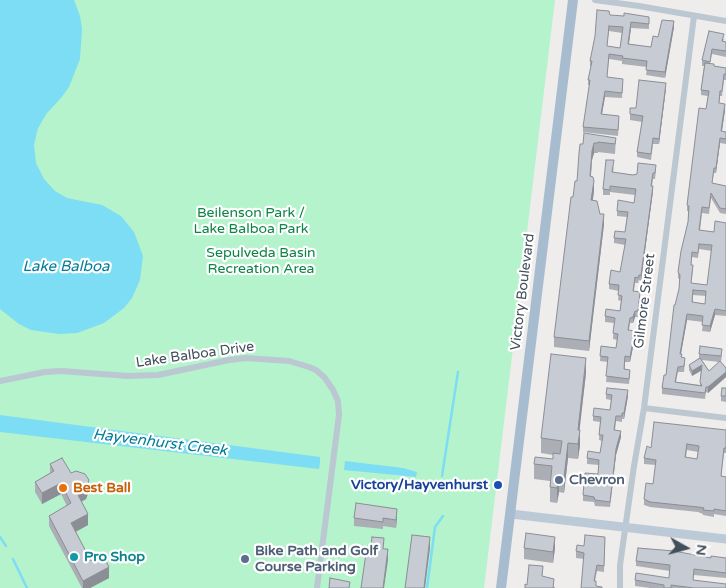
<!DOCTYPE html>
<style>
body{margin:0}
#map{position:relative;width:726px;height:588px;overflow:hidden;background:#efecec;font-family:"Varela Round",sans-serif}
canvas{display:block}
.north{position:absolute;left:661px;top:523px;width:50px;height:50px;-webkit-text-stroke:4px #fff;paint-order:stroke;rotate:97deg;font-size:14px;font-weight:700;line-height:20px;text-align:center;color:#43505b}
.north::after{content:'';display:block;margin:auto;width:18px;height:22px;background:#43505b;clip-path:polygon(50% 0,100% 100%,50% 72%,0 100%)}
</style>
<div id="map">
<canvas width="726" height="588"></canvas>
<div class="north">N</div>
</div>
<script>
const ctx = document.querySelector('canvas').getContext('2d');
ctx.lineJoin = 'round';
function paint(path, color) { ctx.fillStyle = color; ctx.fill(path, 'evenodd'); }
const shape = rows => new Path2D(rows.map(r => 'M' + r).join(''));
function strokePath(path, color, width, dash) { ctx.strokeStyle = color; ctx.lineWidth = width; ctx.lineCap = dash ? 'butt' : 'round'; ctx.setLineDash(dash || []); ctx.stroke(path); }
function drawText(font, color, halo, rows, align = 'center') {
  ctx.font = font + ' "Varela Round",sans-serif'; ctx.lineWidth = 4.5; ctx.setLineDash([]); ctx.textBaseline = 'middle'; ctx.strokeStyle = halo; ctx.fillStyle = color; for (const [text, x, y, turn = 0] of rows) {
    ctx.save(); ctx.translate(x, y); ctx.rotate((+turn || 0) * Math.PI / 180); ctx.textAlign = isNaN(turn) ? turn : align; if (halo) ctx.strokeText(text, 0, 0); ctx.fillText(text, 0, 0); ctx.restore();
  }
}
paint(shape([
 [0,0,555,0,484,588,0,588]
]), '#b4f3cb');
paint(shape([
 [0,0,74,0,80,16,82,29,80,59,69,87,61,98,47,113,38,128,34,145,36,163,44,179,55,191,67,198,102,205,121,216,134,232,143,256,140,280,132,298,124,308,104,323,77,333,59,334,31,330,19,324,0,309],
 [0,415,320,457,320,463,319,469,0,432],
 [345,461,403,468,417,472,416,477,344,470]
]), '#7dddf4');
strokePath(shape([
 [442,476,458,372],
 [0,537,6,546],
 [13,559,27,588],
 [427,588,435,527,443,516]
]), '#7dddf4', 2.5);
strokePath(shape([
 [595,0,639,6,726,21],
 [0,381,45,372,61,371,128,376,158,375,229,360,246,358,289,361,309,367,316,370,325,378,333,390,338,401,339,415,317,588],
 [644,408,726,418],
 [620,588,620,565,634,466,644,408,694,16]
]), '#bbc7d1', 6);
strokePath(shape([
 [511,514,726,539]
]), '#bccad8', 9);
strokePath(shape([
 [501,588,573,0]
]), '#a8bccf', 10);
paint(shape([
 [610,15,649,22,649,29,631,28,629,44,651,47,658,37,674,27,665,78,646,75,647,67,622,64,622,61,609,59,607,77,623,84,622,98,605,97,602,114,619,121,618,136,583,132,583,127,590,85,588,85,588,80,591,66,590,66,590,61],
 [609,31,622,33,620,48,607,46],
 [709,31,724,39,723,41,726,42,726,57,712,54,710,63,714,66,726,68,726,80,724,80,722,96,720,96,719,103,725,110,722,131,726,132,726,144,720,143,716,173,714,173,712,183,726,186,726,214,720,213,711,198,709,214,702,213,700,231,714,232,726,223,726,316,715,315,710,332,702,331,703,322,687,320,681,354,682,358,685,363,684,372,678,372,676,382,700,385,701,371,692,376,689,370,689,365,699,358,699,354,722,355,721,362,726,368,726,377,708,393,706,392,705,399,662,394,662,388,666,375,675,305,679,289,680,280,678,278,678,272,688,222,688,211,687,211,687,205,706,109,708,96,701,95,701,90,704,66,702,66,702,60],
 [699,249,712,251,707,285,691,283,693,270,691,265,692,257,698,258],
 [693,295,706,296,705,304,693,302],
 [702,360,719,362,709,371],
 [666,88,659,144,653,144,651,160,637,157,637,152,642,122,630,120,630,114,636,108],
 [616,138,615,154,598,152,598,153,594,153,592,160,591,176,594,191,593,200,604,224,589,351,554,347,554,337,573,197,577,181,583,144],
 [614,166,613,172,633,175,656,170,655,179,653,179,652,186,653,191,641,281,639,280,638,283,635,283,634,291,640,298,638,317,635,317,633,323,630,323,629,330,635,337,630,362,625,362,625,369,630,375,629,384,606,382,608,362,600,361,601,346,616,348,617,340,613,339,614,323,605,322,605,316,620,311,621,301,618,300,619,291,609,289,609,284,620,272,625,245,614,243,614,238,625,232,627,217,617,216,617,211,634,203,635,195,610,192,610,195,603,195,603,189],
 [586,373,579,430,580,445,578,459,568,458,564,493,559,492,557,503,550,502,550,481,534,479,534,464,553,459,553,455,541,453,541,438],
 [726,388,726,402,721,401,721,396],
 [606,394,628,396,624,419,622,419,622,422,616,421,615,431,621,437,616,455,610,507,595,506,594,502,583,501,583,495,598,474,599,465,587,464,587,458,600,453,602,441,599,440,600,422,593,421,593,416,610,410,611,400,606,399],
 [726,430,726,453,724,453,721,476,726,477,726,516,714,514,714,517,703,515,703,514,698,512,650,507,644,505,644,499,653,484,656,465,644,464,644,458,651,448],
 [687,450,698,452,697,459,686,457],
 [50,464,71,473,89,491,86,499,81,502,88,525,76,532,91,561,109,578,90,588,82,588,49,526,49,516,67,506,61,494,42,504,35,492,35,482,50,473],
 [397,517,396,528,383,526,383,529,354,526,354,518],
 [605,537,604,572,597,571,595,581,596,586,581,588,584,559,576,558,576,551,584,546],
 [524,548,555,548,553,563,524,559],
 [726,558,726,578,694,575,693,580,726,588,650,588,635,586,635,580,669,578,670,571,636,566,636,561]
]), '#abafb5');
paint(shape([
 [674,21,674,27,665,78,665,72],
 [631,22,631,28,628,49,628,44],
 [666,83,666,88,659,144,659,139],
 [605,91,605,97,601,119,601,114],
 [725,104,725,110,721,137,721,131],
 [720,138,720,143,716,173,716,168],
 [594,143,594,153,592,160,590,186,592,151],
 [594,181,594,191,591,210,591,200],
 [653,186,653,191,641,281,641,275],
 [604,214,604,224,589,351,589,341],
 [715,309,715,315,710,332,710,326],
 [635,311,635,317,633,323,633,317],
 [687,314,687,320,680,359,680,354],
 [635,331,635,337,630,362,630,357],
 [586,358,586,373,578,444,578,430],
 [702,365,702,370,692,376,692,371],
 [726,372,726,377,708,393,708,387],
 [628,390,628,396,624,419,624,413],
 [580,430,580,445,578,459,578,444],
 [621,431,621,437,616,455,610,507,616,449],
 [568,443,568,458,564,493,564,478],
 [559,477,559,492,557,503,557,488],
 [89,480,89,491,86,499,77,504,77,493],
 [61,483,61,494,42,504,42,493],
 [397,509,397,517,396,528,396,520],
 [88,514,88,525,71,534,71,523],
 [430,537,430,548,425,588,424,588],
 [555,537,555,548,553,563,553,552],
 [388,549,388,560,384,588,383,588],
 [109,567,109,578,90,588,83,588,83,581]
]), '#8b8e94');
const building = shape([
 [597,10,609,11,610,15,624,16,624,13,649,17,649,24,631,22,628,44,651,47,653,36,658,37,662,20,674,21,665,72,646,70,647,61,622,58,623,56,609,54,607,77,623,79,622,93,605,91,601,114,619,116,618,130,583,127,590,80,588,80,592,61,590,61,595,36,597,10],
 [609,26,623,27,620,48,607,46,609,26],
 [709,31,724,34,722,41,726,42,726,51,712,49,710,62,702,60,709,31],
 [705,63,714,64,714,66,726,68,726,74,724,74,722,91,720,91,719,103,725,104,721,131,726,132,726,139,720,138,716,168,714,168,712,183,726,186,726,209,720,208,711,193,709,208,702,207,699,230,714,232,715,221,726,223,726,311,715,309,710,326,702,325,703,316,687,314,680,354,682,354,681,357,685,358,684,366,678,367,675,382,702,386,700,382,702,365,692,371,689,365,700,358,709,371,720,361,726,368,726,372,708,387,706,387,705,393,662,388,664,375,666,375,674,305,675,305,679,289,680,275,678,272,681,251,688,222,689,206,687,205,699,108,706,109,709,91,701,90,705,63],
 [699,244,712,245,707,285,691,283,693,265,691,265,692,252,698,253,699,244],
 [693,290,706,291,705,304,692,302,693,290],
 [639,80,666,83,659,139,653,138,651,154,637,152,643,116,630,114,630,108,636,108,639,80],
 [584,133,616,138,615,144,598,142,598,143,594,143,592,151,590,176,593,177,594,181,591,200,597,201,600,214,604,214,589,341,554,337,571,197,573,197,575,181,577,181,579,153,580,144,583,144,584,133],
 [606,160,614,160,612,172,633,175,637,174,638,163,656,165,655,173,653,173,651,186,653,186,641,275,639,275,638,278,635,277,633,291,640,292,638,311,635,311,633,317,630,318,628,330,635,331,630,357,625,356,624,369,630,370,629,379,606,376,608,357,600,356,601,346,616,348,618,334,613,333,615,318,605,316,606,309,620,311,622,296,618,295,619,285,609,284,611,270,620,272,626,239,614,238,615,231,625,232,628,212,617,211,618,200,634,203,636,189,610,186,610,190,603,189,606,160],
 [700,346,722,349,721,356,699,354,700,346],
 [551,354,586,358,578,430,580,430,578,444,568,443,564,478,559,477,557,488,550,487,552,466,534,464,535,457,553,459,553,453,560,454,562,441,541,438,551,354],
 [607,388,628,390,624,413,622,413,622,416,616,416,614,430,621,431,616,449,610,502,595,500,594,497,583,495,585,473,598,474,599,460,587,458,588,451,600,453,603,435,599,435,601,417,593,416,594,408,610,410,612,395,606,394,607,388],
 [722,388,726,388,726,396,721,396,722,388],
 [654,422,726,430,726,448,724,448,721,476,726,477,726,511,714,509,714,511,703,510,704,508,698,507,650,502,644,499,646,483,653,484,656,460,644,458,647,446,651,448,654,422],
 [687,444,699,446,697,459,685,457,687,444],
 [62,458,71,473,76,471,85,474,89,480,86,488,77,493,88,514,71,523,91,561,103,555,109,567,83,581,49,516,71,503,61,483,42,493,35,482,54,471,50,464,62,458],
 [356,503,397,509,396,520,383,518,383,522,354,518,356,503],
 [526,533,555,537,553,552,524,548,526,533],
 [412,535,430,537,424,588,405,588,412,535],
 [585,535,605,537,604,566,597,565,594,581,596,581,596,586,602,587,602,588,581,588,584,553,576,551,577,545,584,546,585,535],
 [372,537,384,538,383,549,388,549,383,588,361,588,367,546,371,547,372,537],
 [638,548,674,551,711,558,711,556,726,558,726,573,694,569,693,580,726,584,726,588,694,588,671,585,671,588,664,588,664,585,635,580,636,573,669,578,670,565,636,561,638,548],
 [529,565,543,566,542,576,554,579,553,588,555,588,525,588,525,584,527,585,529,565],
 [330,578,350,582,349,588,329,588,330,578]
]);
paint(building, '#c7cbd3');
strokePath(building, '#8b8e94', 1);
for (const [x, y, r, color] of [
 [559,480,5,"#5c6f8a"],
 [498,485,5,"#1a4fb4"],
 [63,488,5,"#e8710a"],
 [74,557,5,"#0f9aa8"],
 [245,559,5,"#5c6f8a"]
]) { const dot = new Path2D(); dot.arc(x, y, r, 0, 2 * Math.PI); ctx.fillStyle = color; ctx.fill(dot); strokePath(dot, '#fff', 2); }
drawText('14px', '#0d8346', '#fff', [
 ["Beilenson Park /",251,213],
 ["Lake Balboa Park",251,229],
 ["Sepulveda Basin",261,253],
 ["Recreation Area",261,269]
]);
drawText('14px', '#43505b', '#fff', [
 ["Victory Boulevard",523,292,-83],
 ["Gilmore Street",645,301,-83],
 ["Lake Balboa Drive",195,355,-8]
]);
drawText('bold 14px', '#4e5e75', '#fff', [
 ["Chevron",569,480],
 ["Bike Path and Golf",255,551],
 ["Course Parking",255,567]
], 'left');
drawText('bold 14px', '#164399', '#fff', [
 ["Victory/Hayvenhurst",488,485]
], 'right');
drawText('bold 14px', '#c56008', '#fff', [
 ["Best Ball",73,488]
], 'left');
drawText('bold 14px', '#0d838f', '#fff', [
 ["Pro Shop",84,557]
], 'left');
drawText('italic 15px', '#037c99', '#fff', [
 ["Lake Balboa",66,267],
 ["Hayvenhurst Creek",160,443,7]
]);
</script>
